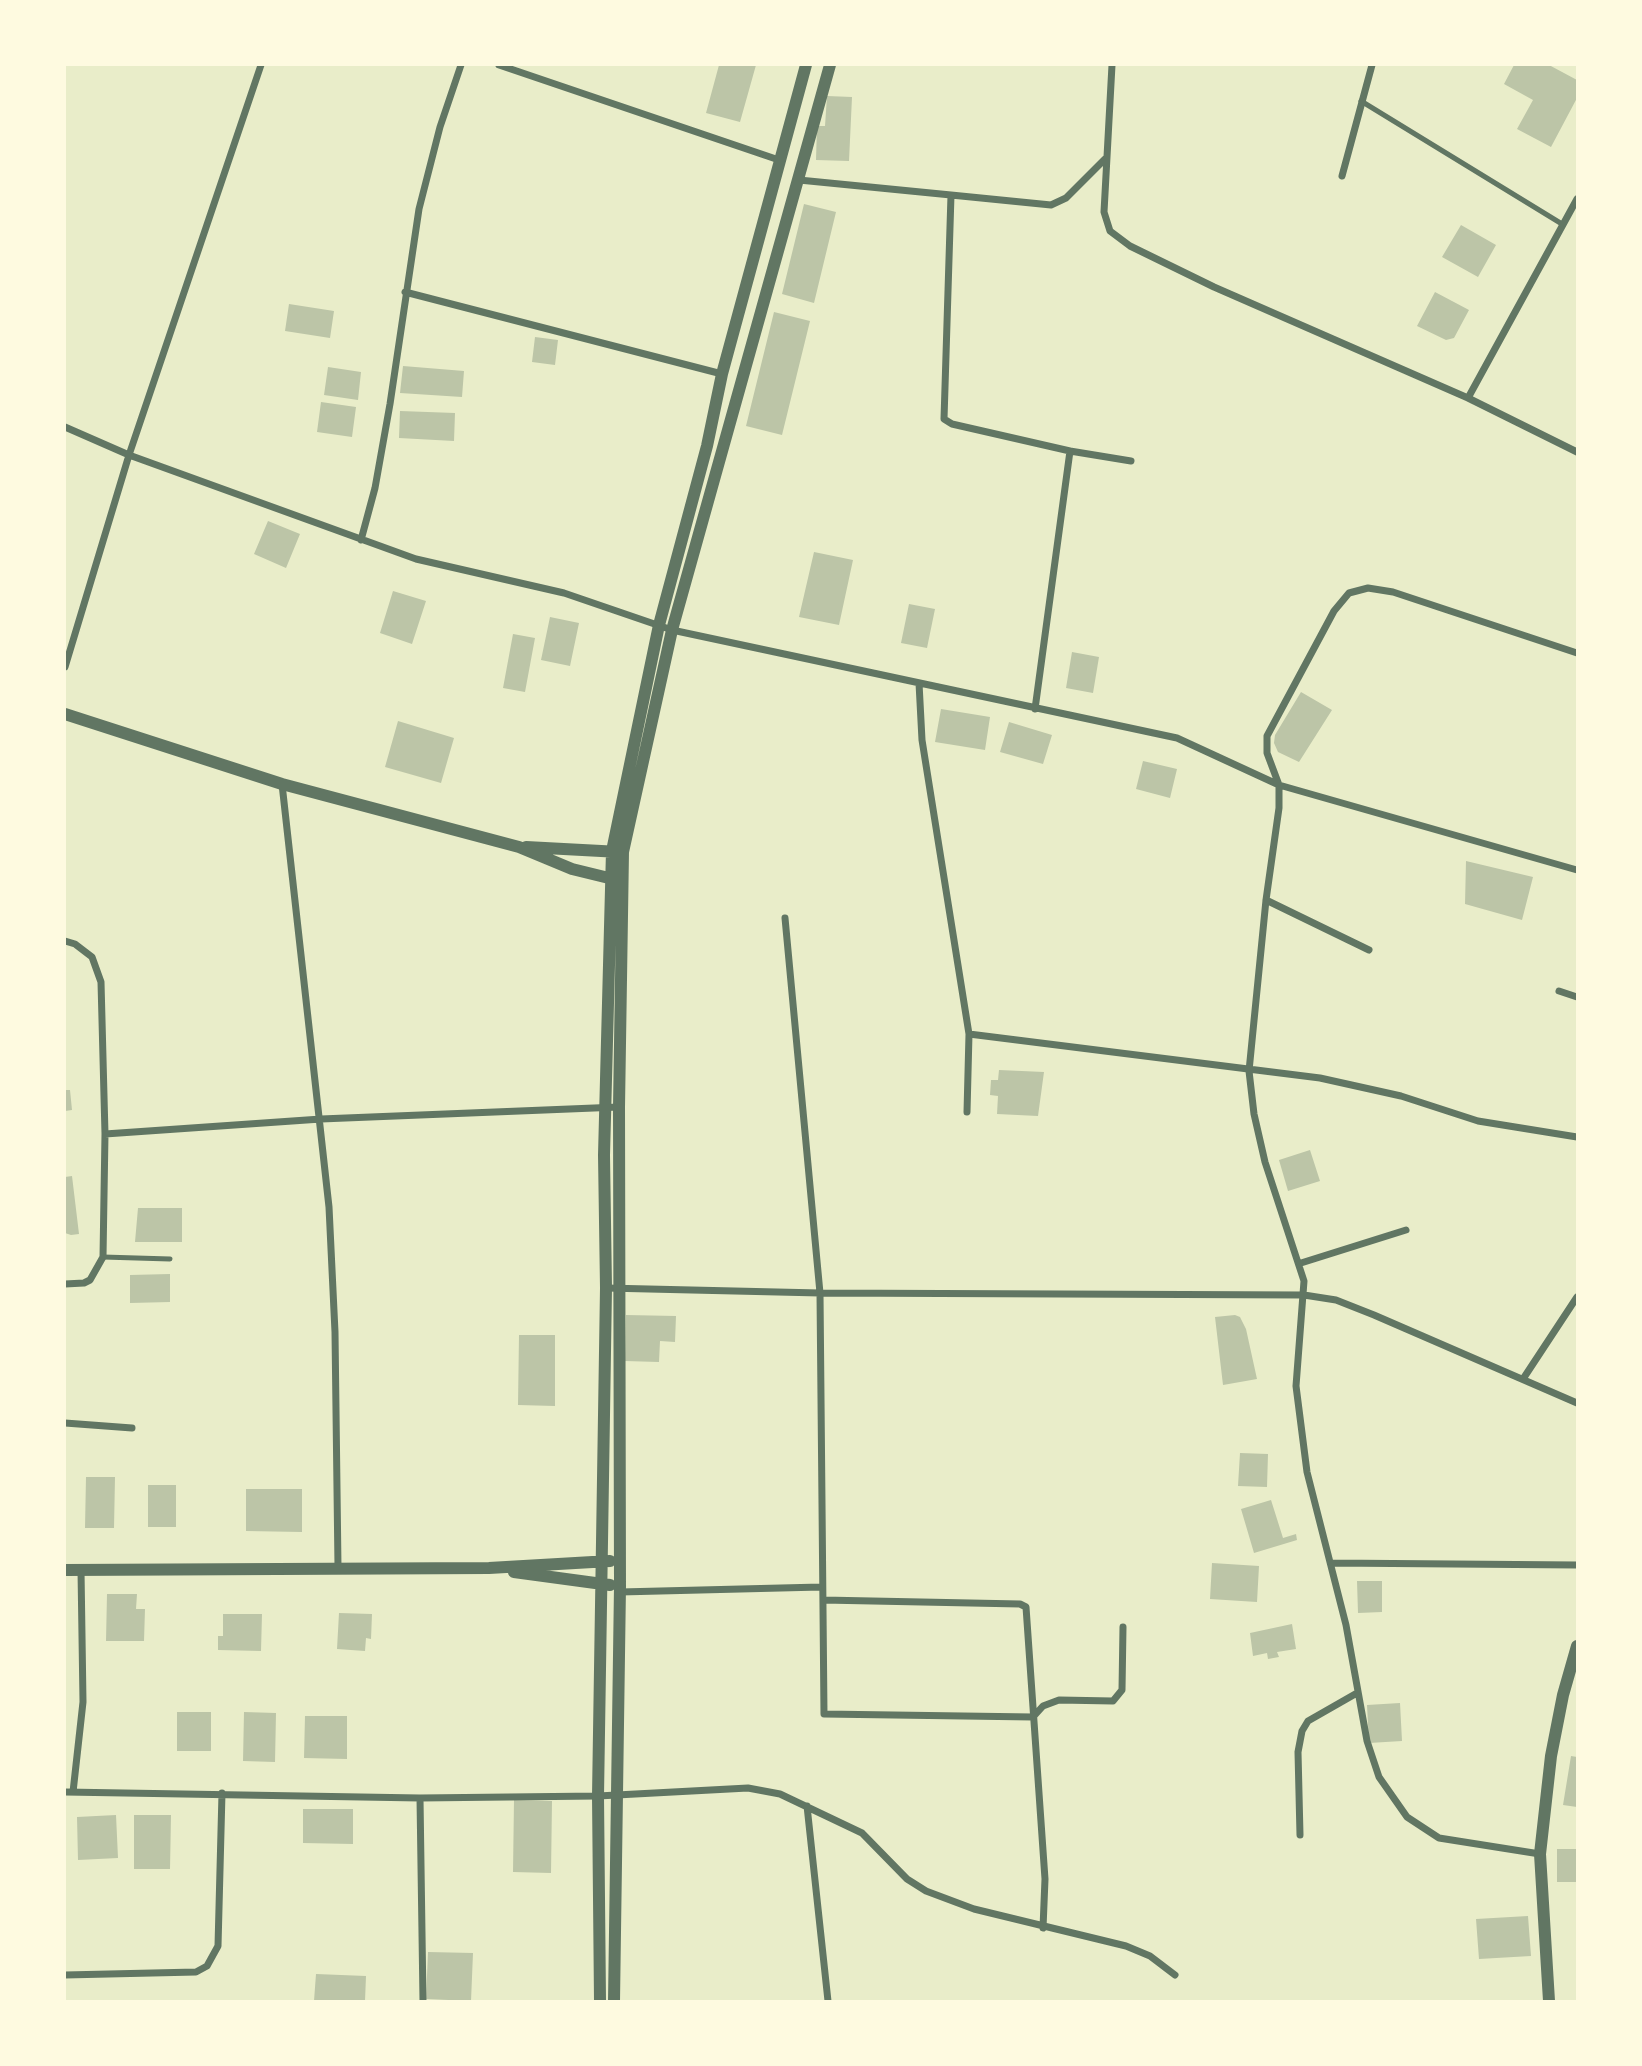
<!DOCTYPE html>
<style>
body{margin:0}
#map{position:relative;width:1642px;height:2066px;overflow:hidden;background:#e9edc9;font-family:Montserrat,sans-serif}
canvas{display:block}
.frame{position:absolute;inset:0;border:66px solid #fefae0;pointer-events:none}
</style>
<div id="map">
<canvas width="1642" height="2066"></canvas>
<div class="frame"></div>
</div>
<script>
const ctx = document.querySelector('canvas').getContext('2d');
ctx.lineJoin = 'round';
function paint(path, color) { ctx.fillStyle = color; ctx.fill(path, 'evenodd'); }
const shape = rows => new Path2D(rows.map(r => 'M' + r).join(''));
function strokePath(path, color, width, dash) { ctx.strokeStyle = color; ctx.lineWidth = width; ctx.lineCap = dash ? 'butt' : 'round'; ctx.setLineDash(dash || []); ctx.stroke(path); }
paint(shape([
 [719,65,756,65,740,122,706,113],
 [1514,65,1549,65,1577,80,1577,98,1551,147,1517,129,1533,100,1504,84],
 [827,96,852,97,849,161,816,160,817,126,825,126],
 [804,204,836,212,814,303,782,294],
 [1461,225,1496,245,1478,277,1442,257],
 [1435,292,1469,310,1454,338,1446,340,1417,326],
 [289,304,334,311,330,338,285,331],
 [774,312,810,321,782,435,746,426],
 [535,337,558,340,555,365,532,362],
 [403,366,464,371,462,397,400,393],
 [328,367,361,372,358,400,324,395],
 [321,402,356,407,352,437,317,432],
 [400,411,455,413,454,441,399,438],
 [268,521,300,534,286,568,254,554],
 [814,552,853,560,839,625,799,617],
 [393,591,426,601,412,644,380,633],
 [909,604,935,609,927,648,901,643],
 [550,617,579,623,570,666,541,660],
 [513,634,535,638,525,692,503,688],
 [1072,652,1099,657,1093,693,1066,688],
 [1301,692,1332,710,1299,762,1278,752,1274,743,1275,735],
 [941,709,990,717,985,750,935,742],
 [398,721,454,738,441,783,385,767],
 [1009,722,1052,735,1043,764,1000,752],
 [1143,761,1177,769,1170,798,1136,789],
 [1466,861,1533,877,1522,920,1465,904],
 [999,1070,1044,1072,1038,1116,997,1114,998,1096,990,1095,991,1080,998,1080],
 [65,1090,70,1090,72,1110,65,1111],
 [1310,1150,1320,1181,1288,1191,1279,1160],
 [72,1176,79,1234,71,1235,65,1233,65,1177],
 [138,1208,182,1208,182,1242,135,1242],
 [170,1274,170,1302,130,1303,130,1275],
 [626,1315,676,1316,675,1342,660,1341,659,1362,625,1361],
 [1235,1315,1240,1317,1246,1329,1257,1379,1223,1385,1215,1317],
 [519,1335,555,1335,555,1406,518,1405],
 [1240,1453,1268,1454,1267,1487,1238,1486],
 [86,1477,115,1477,114,1528,85,1528],
 [148,1485,176,1485,176,1527,148,1527],
 [246,1489,302,1489,302,1532,246,1531],
 [1271,1500,1283,1538,1296,1534,1297,1540,1254,1553,1241,1509],
 [1212,1563,1259,1566,1257,1602,1210,1599],
 [1357,1581,1382,1581,1382,1612,1358,1613],
 [107,1594,137,1594,136,1609,145,1609,144,1641,106,1641],
 [339,1613,372,1614,371,1639,366,1638,365,1651,337,1649],
 [223,1614,262,1614,261,1651,218,1650,218,1636,223,1636],
 [1292,1624,1296,1649,1277,1652,1279,1657,1268,1659,1267,1653,1253,1656,1250,1633],
 [1400,1703,1402,1741,1369,1743,1367,1705],
 [177,1712,211,1712,211,1751,177,1751],
 [244,1712,276,1713,275,1762,243,1761],
 [305,1716,347,1716,347,1759,304,1758],
 [1571,1756,1577,1757,1577,1807,1563,1805],
 [514,1800,552,1801,551,1873,513,1872],
 [303,1809,353,1809,353,1844,303,1843],
 [116,1815,118,1858,78,1860,77,1817],
 [134,1815,171,1815,170,1869,134,1869],
 [1557,1849,1577,1849,1577,1882,1557,1882],
 [1528,1916,1531,1956,1479,1959,1476,1919],
 [428,1952,473,1953,471,2001,426,1999],
 [316,1974,366,1976,365,2001,314,2001]
]), '#bcc5a7');
strokePath(shape([
 [1361,101,1562,224],
 [103,1257,170,1259]
]), '#617663', 5);
strokePath(shape([
 [499,65,779,160],
 [1112,65,1104,212,1110,231,1130,246,1214,287,1468,398,1577,452],
 [1342,176,1372,65],
 [799,180,951,195,944,419,952,424,1070,451,1035,709],
 [951,195,1051,205,1066,198,1105,159],
 [405,292,722,374],
 [1468,398,1577,199],
 [65,427,129,455,416,559,564,593,672,630,1177,738,1279,785,1577,870],
 [1070,451,1131,461],
 [361,540,375,488,390,404,419,209,440,127,461,65],
 [65,667,129,455,261,65],
 [919,683,922,740,969,1034,967,1112],
 [282,784,329,1207,335,1332,338,1567],
 [1266,900,1369,950],
 [785,918,820,1293,824,1714,1033,1717,1043,1706,1059,1700,1113,1701,1122,1690,1123,1627],
 [65,941,75,944,92,957,101,982,105,1134,103,1257,90,1280,84,1283,65,1284],
 [1559,991,1577,997],
 [969,1034,1320,1078,1401,1096,1478,1121,1577,1137],
 [105,1134,321,1119,619,1107],
 [1301,1263,1406,1230],
 [606,1288,820,1293,1304,1295,1336,1300,1374,1315,1577,1403],
 [1523,1379,1577,1297],
 [65,1423,132,1428],
 [1331,1563,1577,1565],
 [620,1592,821,1587],
 [823,1600,1020,1604,1026,1607,1045,1879,1043,1928],
 [65,1792,420,1798,598,1796,748,1788,780,1794,862,1833,907,1879,926,1891,974,1909,1126,1946,1150,1956,1175,1975],
 [73,1792,83,1702,81,1570],
 [420,1798,423,2001],
 [807,1806,828,2001],
 [1300,1835,1298,1752,1302,1731,1308,1721,1357,1693],
 [1540,1854,1439,1838,1407,1817,1379,1777,1367,1741,1346,1625,1307,1472,1296,1386,1304,1281,1265,1162,1254,1114,1249,1071,1266,900,1279,808,1279,785,1267,753,1267,736,1334,611,1349,593,1368,588,1393,592,1577,653],
 [65,1975,196,1972,207,1966,218,1946,222,1793]
]), '#617663', 7);
strokePath(shape([
 [65,714,282,784,519,847,572,869,617,880],
 [526,847,620,852],
 [65,1570,489,1568,610,1561],
 [514,1572,610,1585],
 [600,2001,598,1796,606,1288,604,1155,612,851,659,625,707,446,722,374,806,65],
 [614,2001,620,1586,619,1107,623,852,672,630,830,65],
 [1549,2001,1540,1854,1551,1756,1563,1695,1577,1646]
]), '#617663', 12);
</script>
